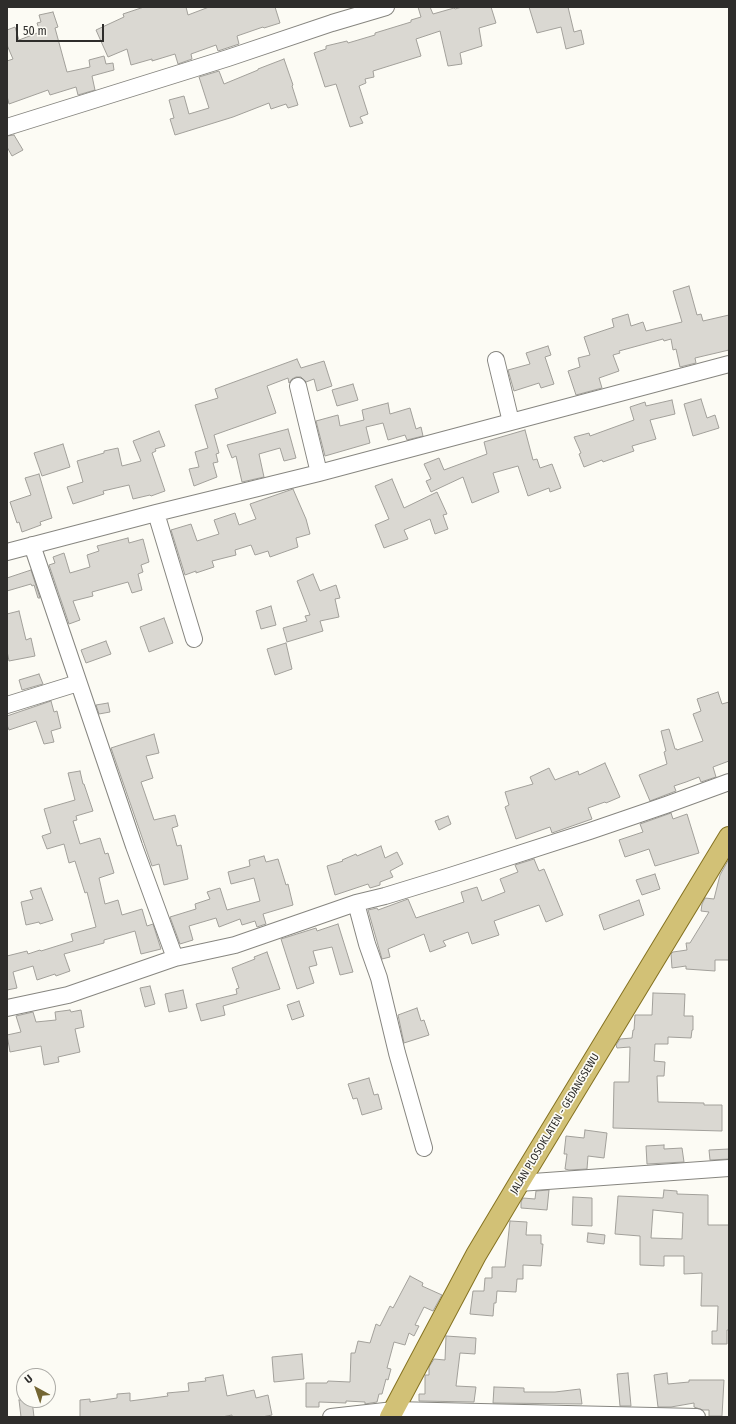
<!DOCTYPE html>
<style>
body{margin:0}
#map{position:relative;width:736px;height:1424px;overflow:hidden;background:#fcfbf4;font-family:"Fira Sans Condensed",sans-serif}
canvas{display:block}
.frame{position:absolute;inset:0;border:8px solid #2e2d2b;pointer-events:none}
.north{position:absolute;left:16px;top:1368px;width:40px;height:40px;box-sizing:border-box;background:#fcfbf4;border:1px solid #aaa9a4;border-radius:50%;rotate:320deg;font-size:11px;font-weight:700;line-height:16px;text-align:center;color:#2e2d2b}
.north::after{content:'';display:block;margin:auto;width:14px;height:18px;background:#746633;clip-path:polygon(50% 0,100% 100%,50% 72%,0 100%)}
.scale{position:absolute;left:16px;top:24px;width:88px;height:18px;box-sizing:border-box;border:2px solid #2e2d2b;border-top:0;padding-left:5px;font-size:12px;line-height:14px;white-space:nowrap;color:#2e2d2b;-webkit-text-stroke:3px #fcfbf4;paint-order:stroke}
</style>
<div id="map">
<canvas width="736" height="1424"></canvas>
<div class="frame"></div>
<div class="north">U</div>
<div class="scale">50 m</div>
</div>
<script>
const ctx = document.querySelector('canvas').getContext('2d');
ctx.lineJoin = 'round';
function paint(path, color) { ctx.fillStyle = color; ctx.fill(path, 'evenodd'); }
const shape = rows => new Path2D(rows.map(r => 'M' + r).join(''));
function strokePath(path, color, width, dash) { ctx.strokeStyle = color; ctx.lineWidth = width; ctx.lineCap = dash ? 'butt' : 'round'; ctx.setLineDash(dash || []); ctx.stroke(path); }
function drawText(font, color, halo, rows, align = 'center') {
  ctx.font = font + ' "Fira Sans Condensed",sans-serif'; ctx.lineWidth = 3.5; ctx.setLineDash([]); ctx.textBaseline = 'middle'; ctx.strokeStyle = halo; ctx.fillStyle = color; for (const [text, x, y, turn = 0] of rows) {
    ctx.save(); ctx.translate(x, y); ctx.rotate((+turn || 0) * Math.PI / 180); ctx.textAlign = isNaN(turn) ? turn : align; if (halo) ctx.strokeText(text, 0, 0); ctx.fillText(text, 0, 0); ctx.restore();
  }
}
const building = shape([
 [144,7,186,7,188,15,209,7,275,7,280,23,264,28,263,27,237,36,239,44,218,51,216,45,191,54,192,59,178,64,175,54,152,61,152,59,131,65,127,49,108,57,96,30,124,17,123,14,144,7],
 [418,7,430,7,433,14,454,8,455,9,462,7,491,7,496,23,479,28,482,46,460,53,462,64,448,66,440,31,416,39,421,56,373,71,374,77,365,79,366,83,359,86,368,114,360,117,363,123,350,127,336,84,325,87,314,53,326,49,326,46,347,41,348,43,375,35,375,33,411,22,411,20,421,17,418,7],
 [529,7,568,7,574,32,581,30,584,44,566,49,561,27,537,33,529,7],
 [53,12,58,27,55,28,67,72,90,67,89,60,104,56,106,64,113,63,114,70,92,76,95,90,78,95,76,87,50,95,48,90,9,104,7,96,7,61,13,59,7,45,7,30,15,27,19,40,40,32,37,23,41,22,39,15,53,12],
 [284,59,293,85,292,86,298,105,288,108,286,104,271,109,269,103,233,117,175,135,170,119,174,118,169,100,184,96,189,114,209,108,199,77,219,71,224,84,258,70,258,69,284,59],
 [14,135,23,150,12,156,7,147,7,136,14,135],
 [689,286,697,315,701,314,703,321,729,315,729,350,695,358,696,363,680,367,676,349,673,350,671,339,664,341,663,339,619,351,620,353,613,355,619,371,599,378,602,388,576,395,568,371,580,367,578,358,590,355,584,337,614,327,612,319,628,314,631,326,643,322,646,331,682,322,673,291,689,286],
 [548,346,551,355,545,357,554,384,541,388,539,383,514,391,508,370,530,364,526,353,548,346],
 [297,359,301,368,324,361,332,386,317,391,314,379,306,382,301,377,296,377,292,379,289,383,288,378,267,386,276,413,214,435,219,453,216,454,218,462,213,463,217,477,194,486,189,469,199,467,195,452,208,448,195,405,218,398,215,389,297,359],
 [353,384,358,400,337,406,332,390,353,384],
 [701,399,707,418,715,415,719,428,693,436,684,404,701,399],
 [672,400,675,414,650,420,656,439,632,446,634,451,603,462,602,460,584,467,579,454,581,453,574,437,589,433,590,436,634,420,630,407,645,402,646,406,672,400],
 [388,403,390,414,410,408,416,429,421,427,423,436,407,440,405,435,388,440,383,423,366,427,370,443,325,456,316,421,338,415,340,426,364,420,362,410,388,403],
 [288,429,296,458,284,461,280,448,259,454,264,477,242,482,236,456,232,458,227,445,288,429],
 [525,430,533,460,537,459,540,468,552,464,561,488,550,492,549,488,528,496,518,466,493,473,499,492,472,503,463,477,431,492,426,481,431,479,424,464,439,458,444,470,487,454,484,442,525,430],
 [159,431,165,446,155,449,156,451,152,453,165,491,151,496,150,495,133,499,129,485,103,491,104,494,73,504,67,487,83,482,77,461,104,453,104,451,118,448,122,466,141,461,133,441,159,431],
 [63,444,70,467,42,476,34,453,63,444],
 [39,474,52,518,40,522,41,525,22,532,19,522,17,523,10,502,31,495,25,478,39,474],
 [392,479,404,508,437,492,447,514,443,515,448,529,435,534,430,519,404,530,408,539,384,548,375,525,389,519,375,486,392,479],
 [293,489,306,519,310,534,296,538,298,547,270,557,268,551,255,555,251,545,235,550,236,555,212,561,214,567,196,573,196,571,185,575,171,530,191,524,197,541,219,534,214,520,235,513,239,525,256,519,250,504,293,489],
 [128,538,129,543,143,539,149,562,141,565,143,572,138,574,142,590,132,593,128,582,92,592,93,596,73,601,80,620,69,624,49,565,55,563,53,557,64,553,70,573,90,567,87,555,99,551,97,546,128,538],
 [31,570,40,598,38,598,34,585,32,586,31,584,7,591,7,578,31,570],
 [313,574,320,591,336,585,340,598,335,599,339,617,320,621,323,631,287,642,283,628,307,621,305,616,310,615,297,581,313,574],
 [271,606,276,625,261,629,256,611,271,606],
 [19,611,26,640,31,638,35,656,9,661,7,651,7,614,19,611],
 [164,618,173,643,149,652,140,627,164,618],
 [106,641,111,654,86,663,81,650,106,641],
 [286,643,292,669,275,675,267,649,286,643],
 [39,674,43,684,22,690,19,680,39,674],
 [718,692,722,704,729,702,729,761,713,767,716,777,701,782,699,777,686,782,674,786,676,791,650,801,639,775,667,764,664,752,666,751,661,731,669,729,675,749,677,749,677,750,703,741,693,714,701,711,697,699,718,692],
 [51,701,54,712,57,711,61,728,51,731,54,742,44,744,36,721,9,730,7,725,7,716,51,701],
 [108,703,110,712,99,714,96,705,108,703],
 [154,734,159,753,146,756,153,778,141,782,154,820,175,815,178,826,172,828,177,846,181,845,188,879,164,885,159,864,152,866,111,748,154,734],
 [605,763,620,797,606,803,605,802,588,808,592,819,552,833,550,827,516,839,505,807,509,805,505,792,533,784,530,777,549,768,555,780,578,771,579,775,605,763],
 [80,771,83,784,84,784,93,811,76,816,77,820,73,821,80,844,100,838,105,854,108,853,114,873,99,878,105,904,118,900,122,915,142,909,147,926,153,924,161,949,141,954,135,931,104,940,104,943,64,954,70,971,56,976,55,974,37,980,33,966,13,972,17,988,7,990,7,956,27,951,28,954,40,950,41,951,73,941,71,934,96,927,87,892,85,893,75,861,69,863,64,844,47,849,42,836,51,833,44,809,75,800,68,773,80,771],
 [671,813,673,819,687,814,699,853,655,866,649,849,625,857,619,840,643,832,640,824,671,813],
 [448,816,451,824,439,830,435,821,448,816],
 [381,846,385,858,397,852,403,864,390,871,393,877,380,882,380,885,370,888,368,884,335,895,327,866,343,861,342,860,356,854,357,856,381,846],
 [264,856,266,862,278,859,286,885,288,884,293,905,263,914,266,924,257,927,255,921,242,925,240,919,219,927,216,918,189,926,193,940,180,944,170,917,196,909,195,904,210,899,207,892,220,888,227,910,260,901,254,878,231,884,228,872,250,866,249,860,264,856],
 [534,859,539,871,544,869,563,915,546,922,539,905,494,921,499,935,472,944,468,932,443,941,446,946,430,952,424,934,388,949,390,957,382,959,368,910,377,908,378,910,408,899,416,918,464,902,461,892,477,887,482,901,505,892,500,879,518,872,515,865,534,859],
 [729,859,729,960,715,960,715,971,686,969,686,966,672,968,671,954,673,952,687,950,686,943,690,943,709,912,701,911,702,904,705,898,714,899,720,875,729,859],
 [655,874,660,889,642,895,636,880,655,874],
 [41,888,53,920,40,924,39,922,26,925,21,902,33,899,30,891,41,888],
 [639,900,644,915,604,930,599,915,639,900],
 [338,924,353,972,340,975,332,947,313,951,317,965,309,967,314,983,297,989,281,939,316,928,317,931,338,924],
 [267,952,280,989,223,1006,225,1015,201,1021,196,1004,237,994,236,989,239,988,232,968,255,959,254,957,267,952],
 [150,986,155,1004,145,1007,140,988,150,986],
 [183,990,187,1008,169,1012,165,994,183,990],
 [653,993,685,994,684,1016,693,1016,693,1030,692,1030,691,1038,668,1037,668,1044,655,1044,654,1061,665,1062,664,1076,657,1076,658,1102,704,1103,704,1105,722,1105,722,1131,613,1128,614,1082,629,1082,630,1047,617,1048,616,1045,620,1039,632,1038,633,1030,634,1030,635,1015,652,1015,653,993],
 [299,1001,304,1016,292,1020,287,1005,299,1001],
 [417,1008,421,1021,424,1020,429,1035,404,1043,398,1015,417,1008],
 [70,1010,71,1012,81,1010,84,1027,75,1029,80,1052,58,1057,59,1062,44,1065,41,1046,10,1052,7,1035,21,1032,16,1016,33,1012,36,1022,56,1020,55,1012,70,1010],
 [369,1078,374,1095,378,1094,382,1109,362,1115,357,1098,353,1099,348,1084,369,1078],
 [585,1130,607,1133,604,1158,588,1156,587,1169,569,1170,565,1169,567,1154,564,1154,566,1136,584,1138,585,1130],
 [664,1145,664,1149,682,1148,684,1162,647,1164,646,1146,664,1145],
 [729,1149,729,1159,710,1160,709,1150,729,1149],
 [549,1190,547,1210,521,1208,521,1202,523,1198,535,1199,536,1191,549,1190],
 [664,1190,677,1191,677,1194,708,1195,708,1225,729,1225,729,1330,727,1330,727,1344,712,1344,712,1331,717,1331,718,1306,701,1306,702,1273,684,1274,684,1256,664,1256,664,1266,640,1265,640,1236,615,1234,618,1196,663,1198,664,1190],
 [653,1210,683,1213,682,1239,651,1238,653,1210],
 [573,1197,592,1198,592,1226,572,1225,573,1197],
 [510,1221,527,1222,526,1235,541,1235,541,1244,543,1244,541,1266,523,1265,523,1279,517,1279,516,1292,497,1291,496,1303,494,1303,493,1316,470,1314,473,1291,484,1291,485,1278,492,1278,492,1267,505,1267,510,1221],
 [588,1233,605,1235,604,1244,587,1242,588,1233],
 [410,1276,423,1283,422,1286,442,1295,433,1311,424,1307,415,1325,419,1326,414,1336,409,1333,405,1345,394,1342,387,1368,391,1369,388,1380,386,1379,382,1394,379,1394,377,1402,365,1404,365,1402,346,1401,346,1403,319,1402,319,1407,306,1407,306,1383,327,1383,328,1381,350,1382,351,1353,355,1353,358,1341,370,1343,376,1324,380,1326,390,1306,393,1308,410,1276],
 [446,1336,476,1338,475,1354,460,1353,456,1386,476,1387,474,1402,419,1401,419,1394,425,1394,425,1375,429,1375,429,1367,434,1359,445,1360,446,1336],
 [302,1354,304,1379,274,1382,272,1357,302,1354],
 [628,1373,631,1406,620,1406,617,1374,628,1373],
 [667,1373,668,1384,689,1382,689,1380,724,1380,722,1416,709,1416,709,1410,703,1410,694,1407,694,1403,671,1407,658,1407,654,1375,667,1373],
 [223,1375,227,1396,254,1390,256,1398,268,1395,272,1415,262,1417,232,1417,232,1415,222,1417,80,1417,80,1400,90,1399,90,1402,117,1398,117,1394,130,1393,130,1401,168,1396,167,1393,189,1391,188,1383,206,1381,205,1378,223,1375],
 [494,1387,524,1388,524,1392,555,1392,580,1389,582,1404,493,1403,494,1387],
 [19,1400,32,1400,34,1417,21,1417,19,1400]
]);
paint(building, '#dad8d2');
strokePath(building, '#a2a09a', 1);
const minor = shape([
 [7,127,228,58,332,23,386,7],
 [496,360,511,422],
 [298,386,319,473],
 [156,513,194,639],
 [32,545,134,846,175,958],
 [7,552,156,513,319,473,729,364],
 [7,705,78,683],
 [356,903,367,944,379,978,397,1053,424,1148],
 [7,1008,68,995,175,958,235,945,356,903,385,896,447,877,590,831,666,805,729,782],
 [519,1183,729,1168],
 [331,1417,394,1410,697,1417]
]);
const major = shape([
 [390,1417,476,1255,519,1183,729,837]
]);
strokePath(minor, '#878680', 18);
strokePath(major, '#857221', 22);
strokePath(minor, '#fff', 16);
strokePath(major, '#d2c176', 20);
drawText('11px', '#2e2d2b', '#fcfbf4', [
 ["JALAN PLOSOKLATEN - GEDANGSEWU",555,1124,-59]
]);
</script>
